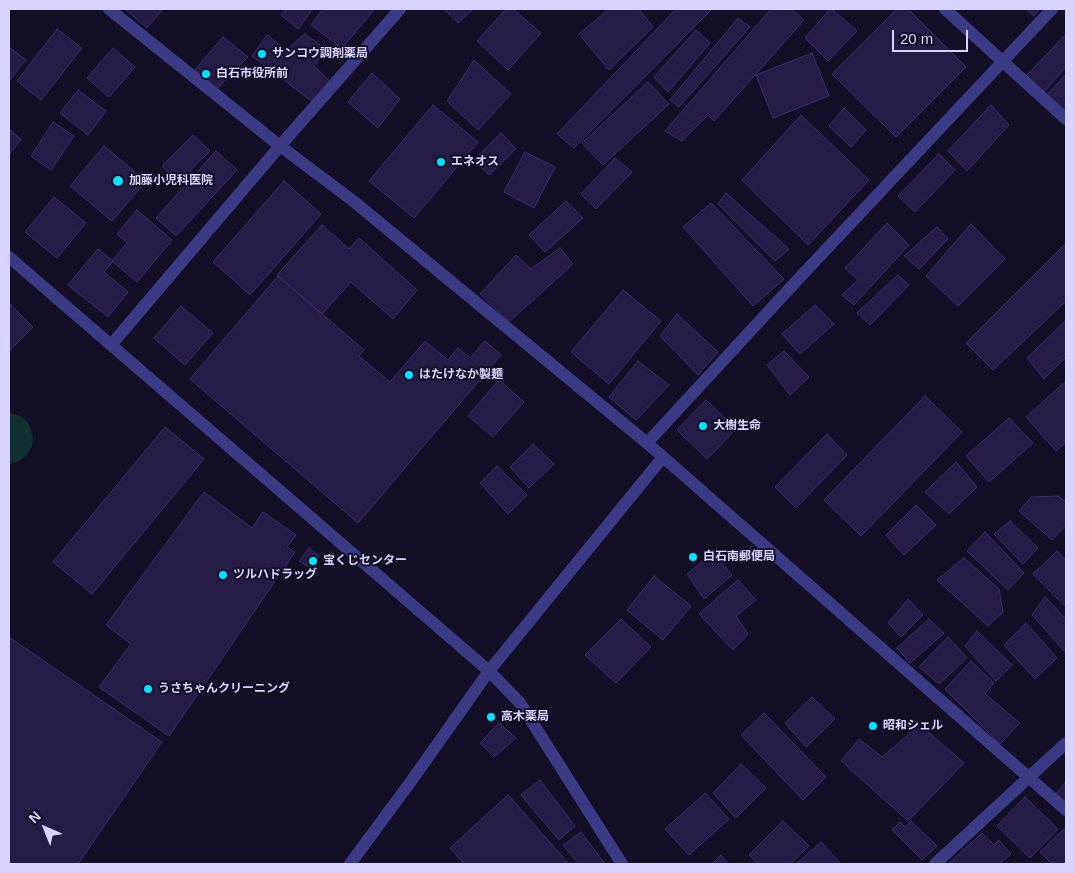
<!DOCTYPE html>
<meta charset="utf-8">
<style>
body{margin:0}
#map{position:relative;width:1075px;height:873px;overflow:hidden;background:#130f26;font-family:Arial,sans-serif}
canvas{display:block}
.frame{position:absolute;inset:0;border:10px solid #d9d4ff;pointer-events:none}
.north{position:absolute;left:20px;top:803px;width:50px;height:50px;-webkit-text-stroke:4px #130f26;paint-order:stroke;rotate:316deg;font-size:14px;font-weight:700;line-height:20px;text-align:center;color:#d9d4ff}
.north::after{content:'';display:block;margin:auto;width:18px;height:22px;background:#d9d4ff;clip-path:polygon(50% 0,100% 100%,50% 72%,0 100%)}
.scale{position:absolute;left:892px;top:30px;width:76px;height:22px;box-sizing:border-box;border:2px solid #d9d4ff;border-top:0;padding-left:6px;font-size:15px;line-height:18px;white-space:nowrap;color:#d9d4ff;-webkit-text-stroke:4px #130f26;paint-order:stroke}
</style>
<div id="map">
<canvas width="1075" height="873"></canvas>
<div class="frame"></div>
<div class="north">N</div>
<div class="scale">20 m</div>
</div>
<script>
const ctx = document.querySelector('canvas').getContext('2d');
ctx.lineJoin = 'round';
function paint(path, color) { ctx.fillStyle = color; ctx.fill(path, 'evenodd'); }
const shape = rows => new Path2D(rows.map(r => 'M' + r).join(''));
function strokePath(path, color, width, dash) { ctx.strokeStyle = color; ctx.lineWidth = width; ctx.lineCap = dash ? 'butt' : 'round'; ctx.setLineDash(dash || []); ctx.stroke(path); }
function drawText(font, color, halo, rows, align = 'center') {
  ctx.font = font + ' Arial,"Noto Sans JP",sans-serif'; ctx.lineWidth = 4; ctx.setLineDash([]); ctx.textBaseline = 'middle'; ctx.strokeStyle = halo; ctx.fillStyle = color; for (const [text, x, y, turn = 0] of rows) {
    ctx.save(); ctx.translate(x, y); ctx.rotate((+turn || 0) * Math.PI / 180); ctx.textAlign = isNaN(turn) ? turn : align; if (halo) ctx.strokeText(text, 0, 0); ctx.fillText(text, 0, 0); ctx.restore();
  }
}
paint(shape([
 [9,413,14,414,22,417,28,423,31,430,33,438,32,446,28,453,22,459,14,463,9,464]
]), '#12302f');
const building = shape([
 [125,9,163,9,147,28,125,9],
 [286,9,313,9,298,29,281,15,286,9],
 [323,9,375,9,342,48,311,25,323,9],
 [444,9,473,9,458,23,444,9],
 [506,9,513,9,541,33,508,70,477,41,506,9],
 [609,9,639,9,653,27,609,70,579,34,609,9],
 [676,9,712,9,574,148,557,134,676,9],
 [771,9,792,9,804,20,714,121,708,115,682,141,665,131,771,9],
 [830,9,832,9,857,31,828,61,805,38,830,9],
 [897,9,908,9,966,67,896,137,832,74,897,9],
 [1026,9,1040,9,1034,16,1026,9],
 [738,18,750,27,679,107,670,100,738,18],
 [57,29,82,48,41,100,17,81,57,29],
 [696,30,710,43,668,92,654,77,696,30],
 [305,34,327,50,314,66,333,84,318,106,252,56,267,35,286,50,305,34],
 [1066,34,1066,67,1043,93,1025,77,1066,34],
 [223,37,248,57,216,90,194,71,223,37],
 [9,47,26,60,9,81,9,47],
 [113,48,135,67,109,97,87,78,113,48],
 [812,53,829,96,773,118,756,75,812,53],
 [474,60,511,94,478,130,447,101,474,60],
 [372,73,400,99,378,128,348,102,372,73],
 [1066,74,1066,117,1047,95,1066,74],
 [648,82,669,104,603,165,582,143,648,82],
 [78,90,106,111,88,135,60,113,78,90],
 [433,105,478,142,414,218,369,181,433,105],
 [991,105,1009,125,967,171,948,151,991,105],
 [844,108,866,130,851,147,829,126,844,108],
 [801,115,869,180,808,245,742,180,801,115],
 [53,122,74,136,51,170,31,156,53,122],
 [9,129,21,139,9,155,9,129],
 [501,133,516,149,489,175,474,160,501,133],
 [193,135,210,151,178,182,162,166,193,135],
 [104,146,146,181,112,221,70,186,104,146],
 [216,151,237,170,176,236,156,218,216,151],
 [525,152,555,167,534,208,504,192,525,152],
 [939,154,955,170,915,212,898,196,939,154],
 [615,158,632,172,596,209,581,194,615,158],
 [284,181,321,214,250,295,213,262,284,181],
 [726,193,789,249,775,261,718,204,726,193],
 [54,197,86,223,57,258,25,232,54,197],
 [566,201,583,218,545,252,529,235,566,201],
 [711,203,784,279,753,306,683,227,711,203],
 [137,210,172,240,137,282,112,261,127,243,117,234,137,210],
 [887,223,909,245,854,305,842,295,858,280,845,268,887,223],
 [971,224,1005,259,958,306,926,276,971,224],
 [322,225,349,249,359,238,417,290,393,319,351,282,322,314,277,275,322,225],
 [937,227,948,239,919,269,904,256,937,227],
 [1066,243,1066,301,993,370,966,343,1066,243],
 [560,248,573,264,509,322,480,294,516,255,531,269,560,248],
 [98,249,113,261,104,272,128,292,108,317,68,285,98,249],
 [898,275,909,285,870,325,857,313,898,275],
 [278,276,364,350,359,356,390,382,425,341,448,360,458,348,470,358,485,341,501,355,358,523,190,379,278,276],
 [623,290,661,321,609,384,571,352,623,290],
 [9,303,33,327,9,351,9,303],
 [815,305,834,324,800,354,782,334,815,305],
 [181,306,213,333,185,365,154,338,181,306],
 [677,314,718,352,698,375,660,336,677,314],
 [1066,320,1066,357,1044,379,1027,358,1066,320],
 [784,351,809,377,790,395,767,365,784,351],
 [638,361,669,385,636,420,609,397,638,361],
 [499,380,524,402,493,437,468,416,499,380],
 [1066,381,1066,442,1056,451,1026,417,1066,381],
 [925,396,962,432,861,536,824,500,925,396],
 [706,400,736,429,707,459,677,430,706,400],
 [1009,418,1033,443,989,482,966,456,1009,418],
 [165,427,204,459,92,594,53,562,165,427],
 [827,434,847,455,796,508,775,487,827,434],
 [533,444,554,464,529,488,510,467,533,444],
 [956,462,977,487,949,514,925,492,956,462],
 [497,466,527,495,508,514,480,483,497,466],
 [204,492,252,528,263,512,296,535,287,547,295,552,169,736,99,687,131,644,106,625,204,492],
 [1058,496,1066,502,1066,525,1052,540,1019,511,1031,497,1058,496],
 [916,505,936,525,904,555,886,535,916,505],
 [1010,521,1038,548,1023,564,994,534,1010,521],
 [985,532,1024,573,1008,590,967,551,985,532],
 [309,548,319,556,310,568,299,561,309,548],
 [1057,551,1066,561,1066,607,1033,574,1057,551],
 [713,553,732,575,704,599,687,574,713,553],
 [964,558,999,589,1003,612,988,626,937,580,964,558],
 [654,576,691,606,663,640,627,610,654,576],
 [738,580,756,600,736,616,748,634,733,650,699,614,738,580],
 [1045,597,1066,619,1066,653,1032,615,1045,597],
 [908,599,923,615,901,637,888,623,908,599],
 [621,619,651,647,616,683,585,655,621,619],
 [929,619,944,633,910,663,897,648,929,619],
 [1026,623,1057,658,1035,679,1004,645,1026,623],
 [977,631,1012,665,996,681,965,646,977,631],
 [9,637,162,742,78,864,9,864,9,637],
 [948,637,967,658,939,684,919,667,948,637],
 [971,661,994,683,985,694,1020,723,1000,744,945,689,971,661],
 [812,697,835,719,806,747,785,723,812,697],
 [764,713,826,777,803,800,741,735,764,713],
 [499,723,516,738,494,757,480,743,499,723],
 [920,725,964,763,908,821,841,761,859,739,882,757,920,725],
 [741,764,766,788,736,818,713,793,741,764],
 [540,780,575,826,559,840,521,795,540,780],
 [1066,782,1066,805,1055,794,1066,782],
 [705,793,729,819,689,855,665,829,705,793],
 [508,795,569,864,464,864,450,848,508,795],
 [1025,797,1058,829,1030,858,997,826,1025,797],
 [783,821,809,846,790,864,758,864,749,855,783,821],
 [911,821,937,846,922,860,892,830,900,822,905,827,911,821],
 [1064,829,1066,831,1066,864,1052,864,1040,852,1064,829],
 [581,832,605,864,579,864,563,845,581,832],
 [982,833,994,845,999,840,1011,854,1000,864,948,864,982,833],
 [821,842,841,864,796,864,821,842],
 [721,855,729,864,712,864,721,855]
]);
paint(building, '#241b47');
strokePath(building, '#3b2d73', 1);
strokePath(shape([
 [109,9,280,146,352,200,647,443,1066,810],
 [945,9,1066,119],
 [9,257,489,671,520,703,622,864],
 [111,345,280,146,400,9],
 [647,443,803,274,1052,9],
 [350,864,412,780,489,671,663,457],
 [935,864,1066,743]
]), '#3d3a85', 12);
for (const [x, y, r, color] of [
 [262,54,5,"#00e5ff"],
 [206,74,5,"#00e5ff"],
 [441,162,5,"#00e5ff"],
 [118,181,6,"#00e5ff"],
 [409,375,5,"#00e5ff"],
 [703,426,5,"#00e5ff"],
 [693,557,5,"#00e5ff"],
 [313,561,5,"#00e5ff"],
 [223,575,5,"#00e5ff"],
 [148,689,5,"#00e5ff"],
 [491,717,5,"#00e5ff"],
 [873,726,5,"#00e5ff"]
]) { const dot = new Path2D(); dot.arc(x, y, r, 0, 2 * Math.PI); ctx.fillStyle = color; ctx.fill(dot); strokePath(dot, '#130f26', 2); }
drawText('bold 12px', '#d9d4ff', '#130f26', [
 ["サンコウ調剤薬局",272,54],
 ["白石市役所前",216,74],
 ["エネオス",451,162],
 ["加藤小児科医院",129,181],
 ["はたけなか製麺",419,375],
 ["大樹生命",713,426],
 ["白石南郵便局",703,557],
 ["宝くじセンター",323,561],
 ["ツルハドラッグ",233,575],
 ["うさちゃんクリーニング",158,689],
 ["高木薬局",501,717],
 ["昭和シェル",883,726]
], 'left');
</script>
